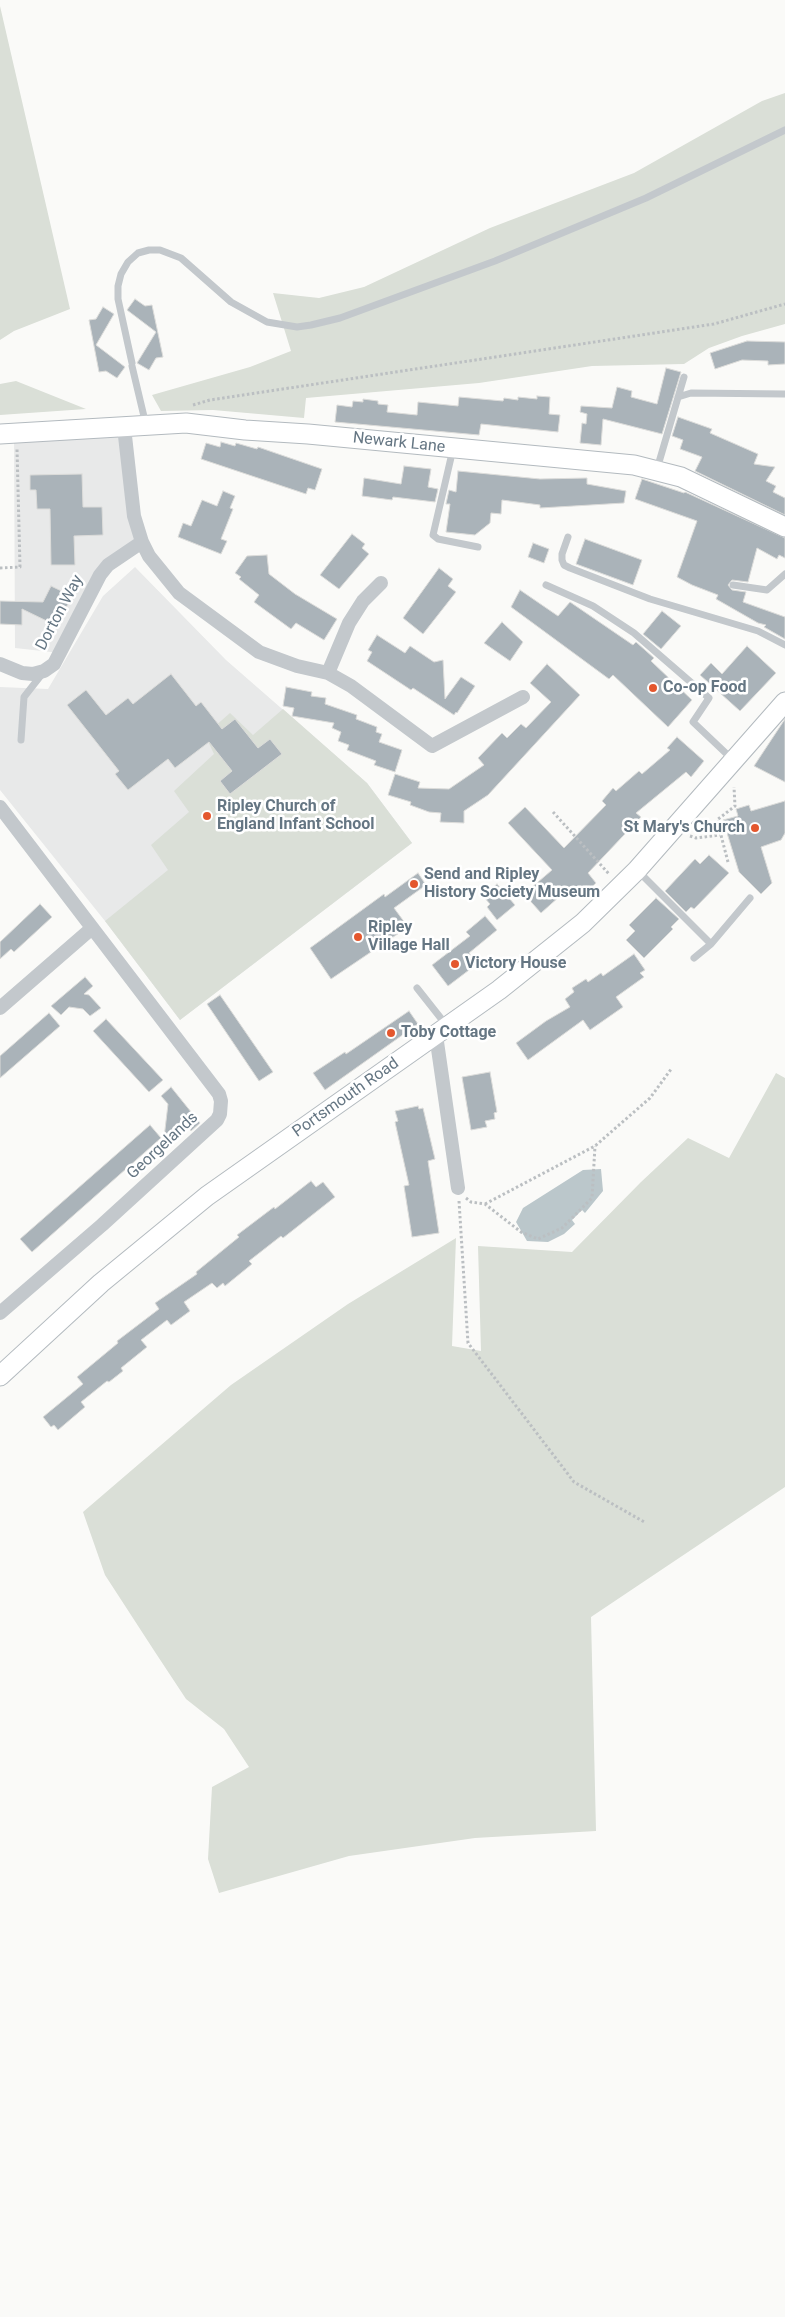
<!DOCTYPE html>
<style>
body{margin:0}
canvas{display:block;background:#fafaf8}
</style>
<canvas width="785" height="2317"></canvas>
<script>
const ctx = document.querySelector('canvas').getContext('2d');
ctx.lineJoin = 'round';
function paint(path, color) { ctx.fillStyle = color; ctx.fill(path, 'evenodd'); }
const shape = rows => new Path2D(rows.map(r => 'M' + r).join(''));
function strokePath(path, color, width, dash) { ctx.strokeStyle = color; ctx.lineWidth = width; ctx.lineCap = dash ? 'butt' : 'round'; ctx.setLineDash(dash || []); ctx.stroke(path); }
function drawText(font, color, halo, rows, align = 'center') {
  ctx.font = font + ' Roboto,sans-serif'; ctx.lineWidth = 5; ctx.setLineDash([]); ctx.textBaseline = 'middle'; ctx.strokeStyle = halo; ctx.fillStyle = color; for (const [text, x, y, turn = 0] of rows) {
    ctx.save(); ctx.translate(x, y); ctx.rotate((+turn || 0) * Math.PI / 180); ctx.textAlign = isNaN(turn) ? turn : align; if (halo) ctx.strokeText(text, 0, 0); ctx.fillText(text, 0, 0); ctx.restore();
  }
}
paint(shape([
 [124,427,142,542,108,565,60,653,15,648,14,434],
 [135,567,226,660,367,783,412,843,180,1020,105,921,0,790,0,687,48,689,103,596]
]), '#e8e9e9');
paint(shape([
 [0,6,70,309,14,331,0,340],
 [785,93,785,324,742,336,709,348,684,364,592,366,479,383,306,398,304,418,213,410,161,411,152,395,250,367,291,351,273,293,319,298,364,287,490,228,634,173,762,101],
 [16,381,86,409,0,415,0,384],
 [283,709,367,783,412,843,180,1020,105,921,168,870,151,845,189,812,174,791,214,754,205,735,230,713,253,735],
 [776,1073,785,1078,785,1487,591,1617,596,1831,475,1838,349,1856,219,1893,208,1859,212,1787,249,1767,224,1729,186,1699,155,1652,105,1575,83,1512,231,1385,348,1304,456,1238,452,1346,481,1351,478,1246,572,1252,641,1182,688,1138,729,1158]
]), '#dadfd7');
paint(shape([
 [601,1169,603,1191,585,1213,582,1210,572,1220,575,1224,564,1234,548,1242,527,1241,516,1222,523,1208,583,1170]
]), '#bbc7cb');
const building = shape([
 [135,299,145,306,152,305,163,357,156,358,149,370,137,363,156,332,127,310,135,299],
 [103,307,114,314,96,345,125,367,117,378,106,371,99,372,89,320,96,319,103,307],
 [747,341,785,342,785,364,768,365,768,361,742,360,715,369,710,353,747,341],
 [666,368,681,372,662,434,603,419,601,445,580,443,582,423,586,424,587,414,580,412,581,406,612,408,617,387,632,391,631,397,657,404,666,368],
 [537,396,550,397,549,414,560,415,558,432,481,424,479,435,335,422,337,405,352,407,353,401,363,402,363,399,378,401,378,404,388,405,387,412,417,415,418,402,458,406,459,397,503,401,504,398,518,400,518,397,537,399,537,396],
 [678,417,712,429,710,433,758,454,754,464,775,467,766,481,776,486,773,492,785,498,785,515,695,471,702,457,680,449,683,440,672,436,678,417],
 [221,442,235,446,236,443,257,449,258,447,322,469,315,490,308,488,306,494,201,459,206,443,220,447,221,442],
 [404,466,431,469,428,487,438,489,435,502,393,497,392,500,362,496,364,478,401,484,404,466],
 [458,471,540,479,587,478,587,484,626,491,624,503,540,508,540,505,502,500,501,514,491,513,490,523,475,535,446,532,450,504,446,504,449,490,456,492,458,471],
 [82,474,83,507,102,507,103,535,74,536,75,565,51,565,50,509,37,509,36,490,30,490,30,475,82,474],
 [642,479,684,493,685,492,785,538,785,558,779,555,777,559,757,548,748,582,732,580,728,585,732,590,746,592,743,602,785,617,785,639,764,627,766,625,758,623,716,599,718,595,692,585,677,577,697,521,635,499,642,479],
 [223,491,235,496,230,508,233,509,221,539,227,541,221,554,178,537,183,523,191,526,202,500,217,506,223,491],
 [352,534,365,544,362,548,369,554,339,589,320,575,352,534],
 [585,539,642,560,633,585,576,564,585,539],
 [533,543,549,549,544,563,528,557,533,543],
 [267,555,269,574,295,594,337,619,324,640,296,623,291,629,254,602,259,595,239,579,241,577,235,573,247,556,267,555],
 [439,568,453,579,448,586,456,592,423,634,403,618,439,568],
 [51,586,72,596,57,626,22,609,22,625,0,624,0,601,43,602,51,586],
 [520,590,558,616,570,602,633,645,636,642,654,658,651,661,692,700,668,727,613,675,609,679,511,607,520,590],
 [662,611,681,626,661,649,643,634,662,611],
 [502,622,523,642,510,661,484,643,502,622],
 [377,635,405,653,410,646,434,662,443,660,445,699,461,677,475,686,457,713,456,712,454,715,413,688,411,690,367,661,372,652,368,650,377,635],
 [747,646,776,673,740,711,700,675,711,663,722,674,747,646],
 [547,664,580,695,488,795,464,811,464,823,440,822,441,813,429,812,410,805,411,802,388,795,395,774,420,782,418,788,449,789,484,765,478,758,502,733,507,738,521,724,526,728,551,702,530,683,547,664],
 [171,674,196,706,201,702,222,729,235,719,258,748,270,739,282,754,230,794,220,781,232,771,209,742,175,768,168,759,128,790,115,774,119,771,67,705,86,690,106,715,128,698,133,704,171,674],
 [286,687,312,692,311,696,326,698,325,704,357,715,356,719,377,727,376,732,382,734,379,742,402,750,395,772,374,765,376,761,347,750,349,745,338,741,341,732,332,728,334,723,292,716,294,708,283,706,286,687],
 [785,719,785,782,754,766,785,719],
 [677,737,704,761,691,777,686,772,636,813,641,817,588,873,596,883,579,899,569,888,541,913,524,894,552,870,508,823,525,807,564,848,606,805,602,801,613,788,616,791,639,771,642,774,670,750,667,748,677,737],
 [785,801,785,833,781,840,761,847,772,883,761,894,739,872,723,820,738,816,736,809,749,805,751,811,785,801],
 [709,855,729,873,694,909,691,907,686,912,665,891,695,859,700,864,709,855],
 [418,873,426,885,394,908,408,927,331,979,310,948,384,894,385,897,418,873],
 [497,884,515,905,497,920,487,907,490,904,483,896,497,884],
 [656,898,679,919,671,927,673,929,644,958,626,940,635,931,629,925,656,898],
 [40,904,52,917,14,952,11,949,0,959,0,942,40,904],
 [485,916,497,930,469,953,477,964,448,986,432,965,470,936,466,932,485,916],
 [634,954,645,970,640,973,644,977,616,997,623,1007,590,1030,583,1020,528,1060,516,1043,546,1021,570,1007,565,999,574,992,572,988,586,979,588,982,601,973,603,976,634,954],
 [85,977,93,986,84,994,89,995,101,1008,90,1016,83,1009,69,1007,61,1015,51,1006,85,977],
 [220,995,273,1072,259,1081,207,1004,220,995],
 [409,1011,418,1024,325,1090,313,1073,345,1052,346,1054,409,1011],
 [49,1013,60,1026,0,1078,0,1056,49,1013],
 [106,1019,163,1080,149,1092,93,1031,106,1019],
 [490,1072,497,1112,494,1113,495,1119,485,1121,487,1127,471,1130,462,1077,490,1072],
 [171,1087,200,1123,191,1131,181,1119,180,1125,164,1138,168,1104,161,1096,171,1087],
 [418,1106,419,1109,423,1108,435,1159,428,1161,439,1233,412,1237,404,1186,409,1185,395,1122,398,1121,395,1111,418,1106],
 [150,1125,161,1138,32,1252,20,1239,150,1125],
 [311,1181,316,1187,323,1182,335,1197,283,1238,281,1236,249,1261,252,1264,225,1286,223,1283,217,1288,212,1283,184,1302,190,1311,171,1325,167,1320,141,1340,147,1347,121,1368,123,1371,109,1382,107,1381,81,1402,85,1407,58,1430,54,1425,51,1427,43,1417,83,1384,77,1377,118,1343,117,1341,159,1309,155,1303,197,1274,196,1272,239,1237,237,1235,274,1207,275,1209,311,1181]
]);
paint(building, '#aab3b9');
strokePath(building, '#dcdcda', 1);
const secondary = shape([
 [0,434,186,423,245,430,308,434,634,465,681,477,785,527],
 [0,1376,101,1283,207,1196,499,990,583,923,637,870,785,702]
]);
strokePath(secondary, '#b3babf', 21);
strokePath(shape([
 [193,405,210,400,714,324,785,304],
 [0,568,20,567,17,449],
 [553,812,609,874],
 [690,836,696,838,720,835],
 [728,862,717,820,735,806,734,787],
 [466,1198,471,1202,485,1204,521,1232,538,1239,562,1228,592,1198,595,1146],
 [459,1201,468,1343,574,1482,646,1523],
 [485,1204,595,1146,650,1098,672,1068]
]), '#bbbfc2', 3, [2.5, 2.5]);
strokePath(shape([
 [132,363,118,299,118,286,121,274,128,262,138,253,149,250,160,250,181,258,231,302,267,322,297,327,311,325,340,318,495,261,646,198,785,130],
 [132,366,146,425],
 [678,397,691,393,785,394],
 [453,449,433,535,438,539,478,547],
 [657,469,684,377],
 [568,537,562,554,562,560,564,565,570,568,650,599,758,631,785,645],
 [546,585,593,606,634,633,709,698,693,722,732,759],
 [733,585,767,590,785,574],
 [21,740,24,697,42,674],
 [637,870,711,944],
 [694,958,711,944,750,898],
 [417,988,447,1026]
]), '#c3c8cc', 7);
strokePath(shape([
 [124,427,134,516,142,542,149,556,179,593,259,652,297,666,328,673,351,686,432,746,523,697],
 [0,664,22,673,33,674,44,671,54,664,100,575,108,565,142,542],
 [328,673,349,623,363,601,381,583],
 [0,807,219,1094,221,1101,220,1114,217,1120,102,1225,0,1313],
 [0,1008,91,929],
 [436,1035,458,1188]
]), '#c3c8cc', 14);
strokePath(secondary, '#fff', 19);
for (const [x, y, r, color] of [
 [653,688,5,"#e4572e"],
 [207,816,5,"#e4572e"],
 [755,828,5,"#e4572e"],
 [414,884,5,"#e4572e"],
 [358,937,5,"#e4572e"],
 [455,964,5,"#e4572e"],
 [391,1033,5,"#e4572e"]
]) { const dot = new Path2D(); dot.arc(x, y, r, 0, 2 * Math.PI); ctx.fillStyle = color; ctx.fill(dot); strokePath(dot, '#fff', 2); }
drawText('16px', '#657683', '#fff', [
 ["Newark Lane",399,443,6],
 ["Dorton Way",60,613,-62],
 ["Portsmouth Road",346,1098,-35],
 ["Georgelands",163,1146,-43]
]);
drawText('bold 16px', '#657683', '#fff', [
 ["Co-op Food",663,688],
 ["Ripley Church of",217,807],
 ["England Infant School",217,825],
 ["St Mary's Church",745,828,"right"],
 ["Send and Ripley",424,875],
 ["History Society Museum",424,893],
 ["Ripley",368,928],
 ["Village Hall",368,946],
 ["Victory House",465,964],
 ["Toby Cottage",401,1033]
], 'left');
</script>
